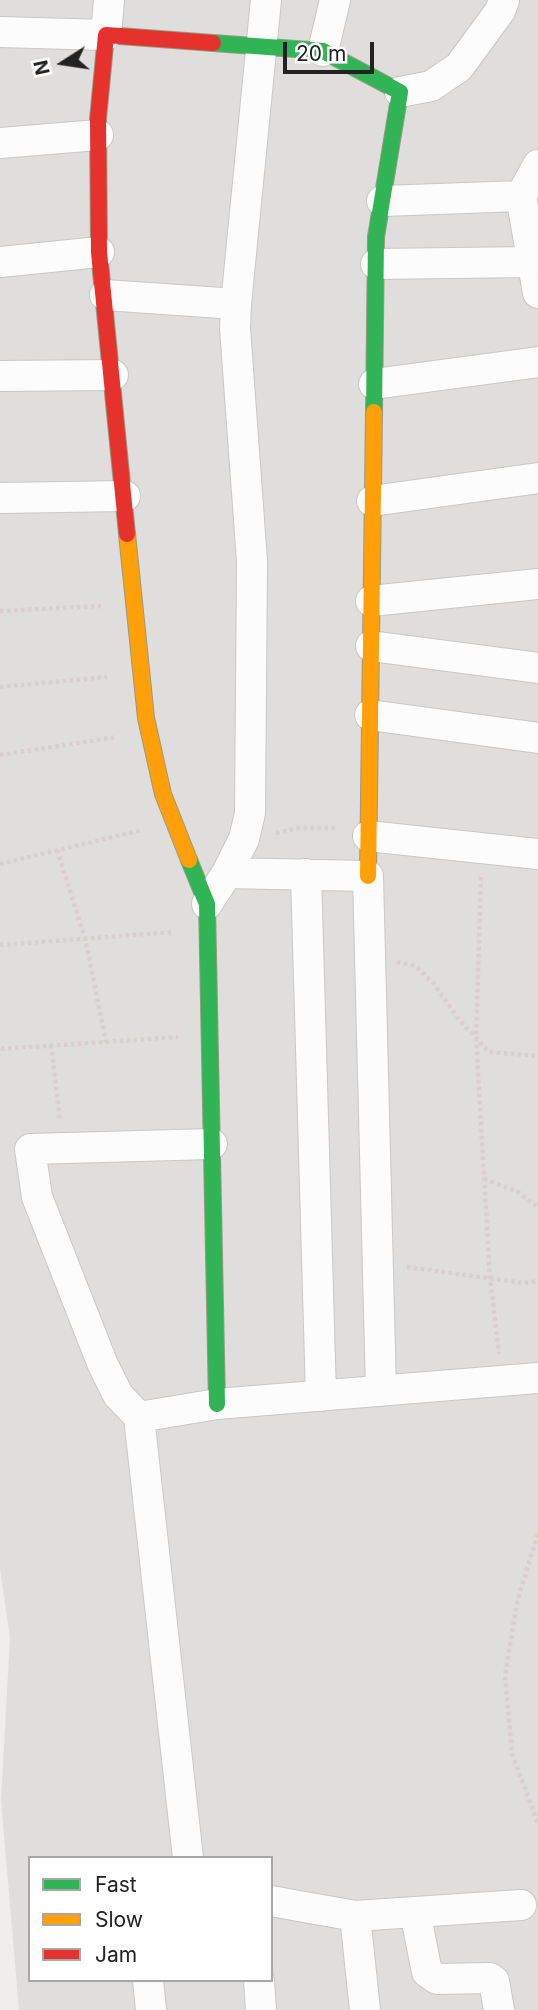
<!DOCTYPE html>
<style>
body{margin:0}
#map{position:relative;width:538px;height:2010px;overflow:hidden;background:#f0eeeb;font-family:Inter,sans-serif}
canvas{display:block}
.legend{position:absolute;left:28px;top:1856px;width:245px;height:126px;box-sizing:border-box;background:#fff;border:2px solid #a7a7a7;margin:0;padding:9px 12px;list-style:none;font-size:21px;color:#222}
.legend li{display:flex;align-items:center;gap:14px;height:35px}
.legend b{width:35px;border:2px solid #a7a7a7}
.north{position:absolute;left:28px;top:28px;width:70px;height:70px;-webkit-text-stroke:5px #fff;paint-order:stroke;rotate:258deg;font-size:19px;font-weight:700;line-height:28px;text-align:center;color:#222}
.north::after{content:'';display:block;margin:auto;width:24px;height:32px;background:#222;clip-path:polygon(50% 0,100% 100%,50% 72%,0 100%)}
.scale{position:absolute;left:283px;top:42px;width:91px;height:32px;box-sizing:border-box;border:4px solid #222;border-top:0;padding-left:9px;font-size:21px;line-height:24px;white-space:nowrap;color:#222;-webkit-text-stroke:5px #fff;paint-order:stroke}
</style>
<div id="map">
<canvas width="538" height="2010"></canvas>
<ul class="legend">
<li><b style="height:9px;background:#30b455"></b>Fast</li>
<li><b style="height:9px;background:#ff9f0a"></b>Slow</li>
<li><b style="height:9px;background:#e5322d"></b>Jam</li>
</ul>
<div class="north">N</div>
<div class="scale">20 m</div>
</div>
<script>
const ctx = document.querySelector('canvas').getContext('2d');
ctx.lineJoin = 'round';
function paint(path, color) { ctx.fillStyle = color; ctx.fill(path, 'evenodd'); }
const shape = rows => new Path2D(rows.map(r => 'M' + r).join(''));
function strokePath(path, color, width, dash) { ctx.strokeStyle = color; ctx.lineWidth = width; ctx.lineCap = dash ? 'butt' : 'round'; ctx.setLineDash(dash || []); ctx.stroke(path); }
paint(shape([
 [0,0,538,0,538,2010,19,2010,1,1800,10,1638,0,1569],
 [30,1858,271,1858,271,1980,30,1980]
]), '#dfdedc');
const street = shape([
 [0,32,106,35,109,0],
 [323,51,335,0],
 [400,92,431,86,459,67,500,11,504,0],
 [0,143,98,135],
 [521,196,538,165],
 [382,201,521,196,538,293],
 [0,262,99,252],
 [376,264,532,262],
 [105,295,236,304],
 [0,376,113,375],
 [374,384,538,362],
 [0,498,125,496],
 [372,501,538,478],
 [371,601,538,584],
 [371,646,538,668],
 [370,715,538,738],
 [368,836,538,854],
 [227,873,368,876,381,1391],
 [306,874,321,1396],
 [207,904,227,873,244,839,250,813,252,561,235,328,236,304,266,0],
 [139,1417,118,1395,103,1365,37,1197,30,1149,212,1144],
 [188,1858,139,1417,217,1404,538,1378],
 [271,1901,355,1916,365,2010],
 [355,1916,415,1912],
 [148,1980,151,2010],
 [259,1980,261,2010],
 [499,2010,494,1981,490,1978,437,1979,427,1972,415,1912,521,1905]
]);
const fast = shape([
 [213,43,323,51,400,92,376,237,374,412],
 [189,860,207,904,217,1404]
]);
const slow = shape([
 [127,534,146,718,163,794,189,860],
 [368,876,374,412]
]);
const jam = shape([
 [127,534,99,252,98,119,106,35,213,43]
]);
strokePath(street, '#c9c8c7', 32);
strokePath(fast, '#999a82', 18);
strokePath(slow, '#999a82', 18);
strokePath(jam, '#999a82', 18);
strokePath(shape([
 [0,611,101,606],
 [0,687,107,677],
 [0,755,117,737],
 [276,833,299,828,336,828],
 [57,850,85,938,106,1042],
 [0,864,142,830],
 [481,877,476,1038,490,1278,499,1354],
 [0,945,174,932],
 [397,962,415,966,434,984,457,1017,489,1052,538,1056],
 [51,1045,60,1120],
 [1,1049,178,1037],
 [484,1179,518,1192,538,1207],
 [407,1267,524,1283,538,1281],
 [538,1534,517,1602,505,1676,512,1754,538,1823]
]), '#dccecd', 4.5, [3.5, 3.5]);
strokePath(street, '#fdfcfc', 30);
strokePath(fast, '#30b455', 16);
strokePath(slow, '#ff9f0a', 16);
strokePath(jam, '#e5322d', 16);
</script>
